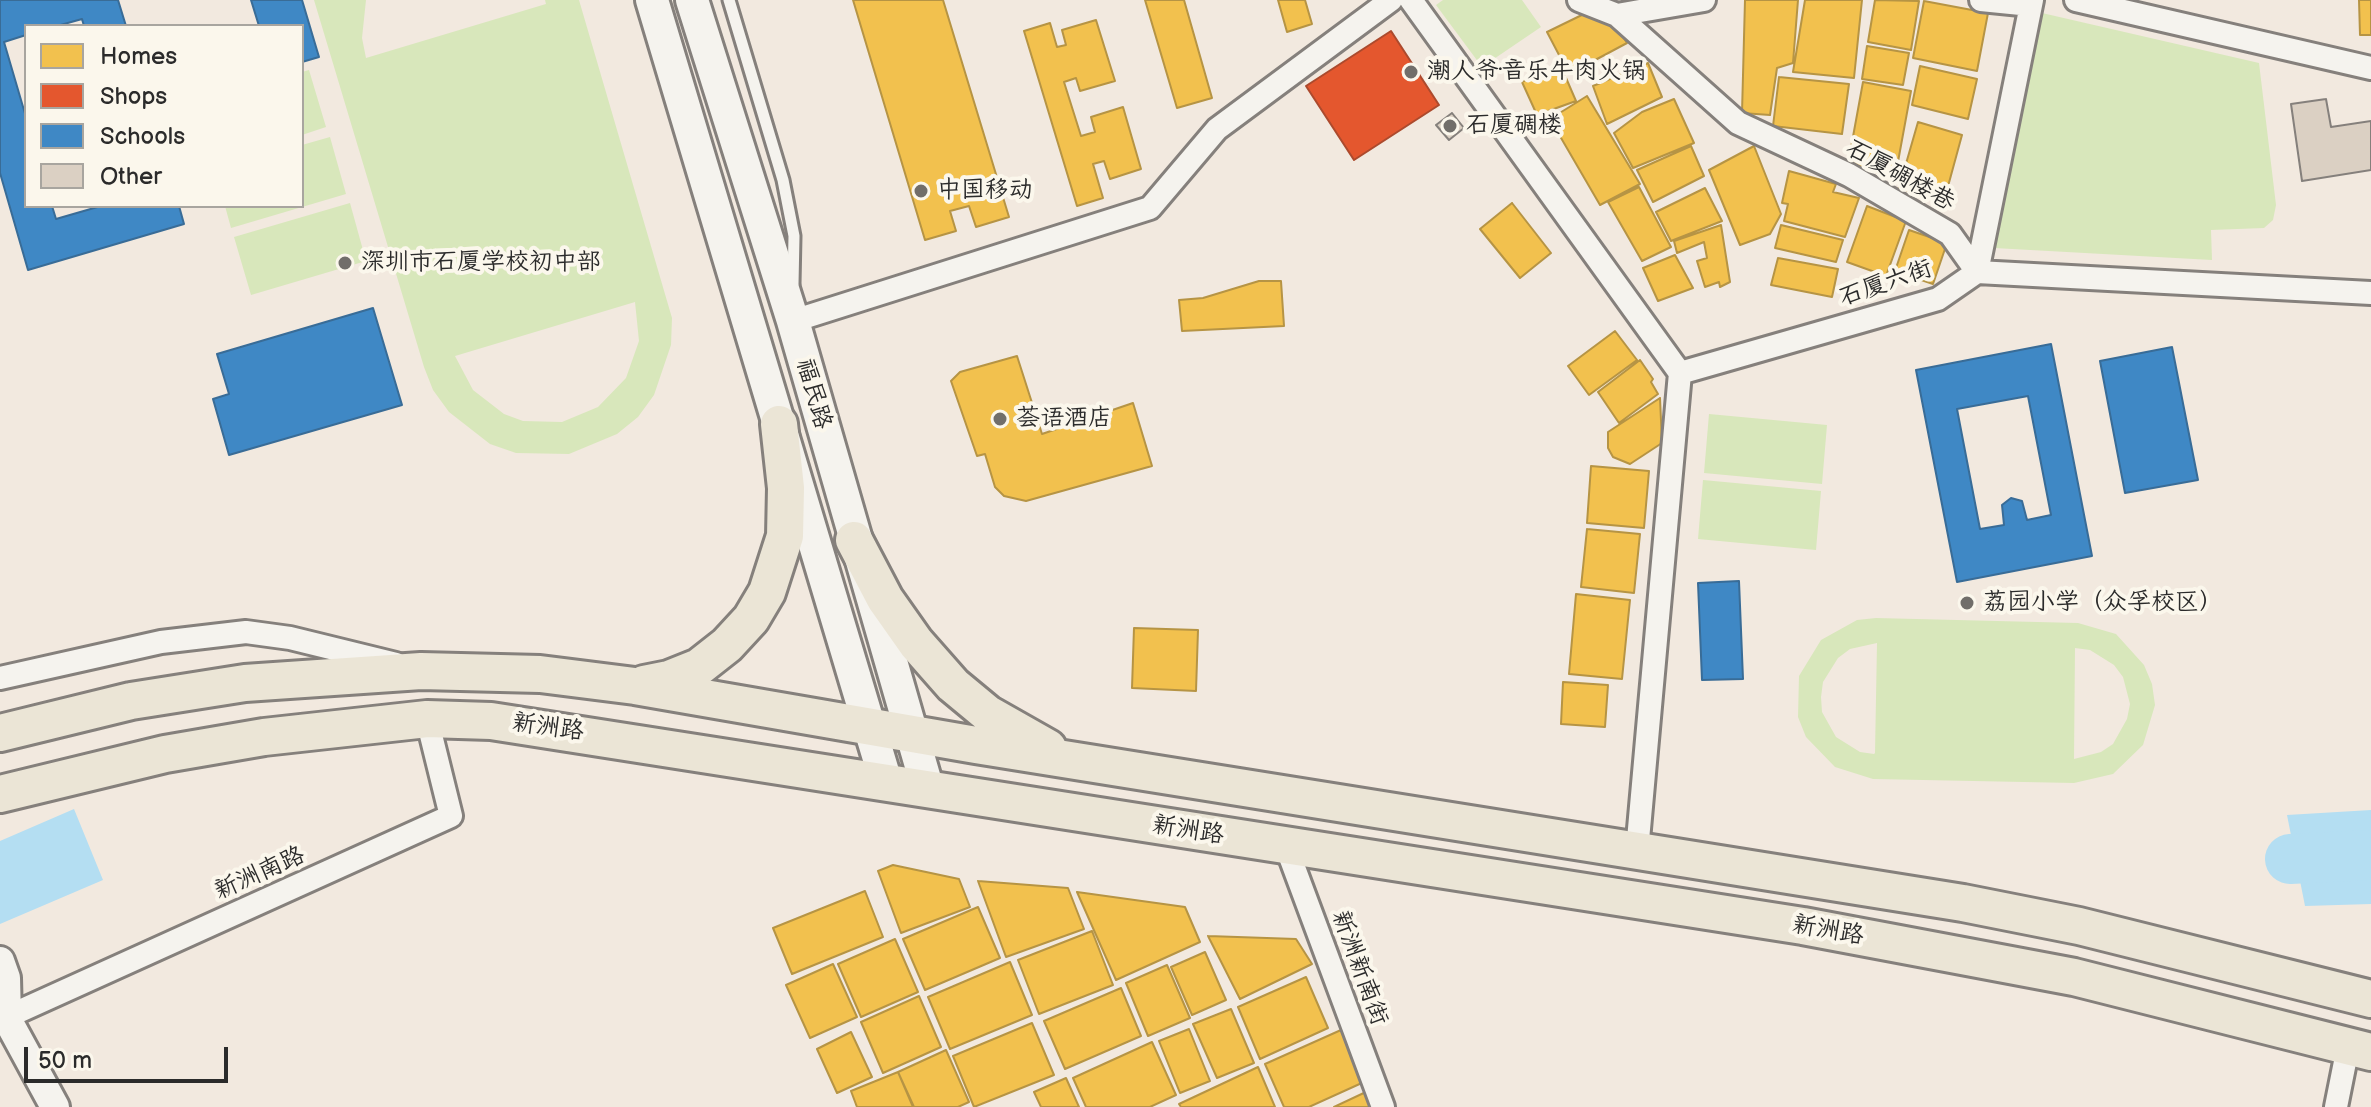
<!DOCTYPE html>
<meta charset="utf-8">
<style>
body{margin:0}
#map{position:relative;width:2371px;height:1107px;overflow:hidden;background:#f2e9df;font-family:"Balsamiq Sans",sans-serif}
canvas{display:block}
.legend{position:absolute;left:24px;top:24px;width:280px;height:184px;box-sizing:border-box;background:#fbf7ec;border:2px solid #a8a59f;margin:0;padding:10px 14px;list-style:none;font-size:24px;color:#2b2b2b}
.legend li{display:flex;align-items:center;gap:16px;height:40px}
.legend b{width:40px;border:2px solid #a8a59f}
.scale{position:absolute;left:24px;top:1047px;width:204px;height:36px;box-sizing:border-box;border:4px solid #2b2b2b;border-top:0;padding-left:10px;font-size:24px;line-height:28px;white-space:nowrap;color:#2b2b2b;-webkit-text-stroke:6px #fbf7ec;paint-order:stroke}
</style>
<div id="map">
<canvas width="2371" height="1107"></canvas>
<ul class="legend">
<li><b style="height:22px;background:#f2c14e"></b>Homes</li>
<li><b style="height:22px;background:#e4572e"></b>Shops</li>
<li><b style="height:22px;background:#3f88c5"></b>Schools</li>
<li><b style="height:22px;background:#dbd0c3"></b>Other</li>
</ul>
<div class="scale">50 m</div>
</div>
<script>
const ctx = document.querySelector('canvas').getContext('2d');
ctx.lineJoin = 'round';
function paint(path, color) { ctx.fillStyle = color; ctx.fill(path, 'evenodd'); }
const shape = rows => new Path2D(rows.map(r => 'M' + r).join(''));
function strokePath(path, color, width, dash) { ctx.strokeStyle = color; ctx.lineWidth = width; ctx.lineCap = dash ? 'butt' : 'round'; ctx.setLineDash(dash || []); ctx.stroke(path); }
function drawText(font, color, halo, rows, align = 'center') {
  ctx.font = font + ' "Balsamiq Sans","LXGW WenKai TC",sans-serif'; ctx.lineWidth = 8; ctx.setLineDash([]); ctx.textBaseline = 'middle'; ctx.strokeStyle = halo; ctx.fillStyle = color; for (const [text, x, y, turn = 0] of rows) {
    ctx.save(); ctx.translate(x, y); ctx.rotate((+turn || 0) * Math.PI / 180); ctx.textAlign = isNaN(turn) ? turn : align; if (halo) ctx.strokeText(text, 0, 0); ctx.fillText(text, 0, 0); ctx.restore();
  }
}
paint(shape([
 [314,0,366,0,362,38,366,58,546,4,545,0,579,0,672,318,671,345,654,395,638,417,617,434,569,454,516,453,490,444,449,412,433,390,424,367],
 [635,302,639,341,626,378,598,407,562,422,523,421,504,414,473,390,455,356],
 [1443,0,1522,0,1541,27,1482,67,1436,5],
 [2042,13,2259,63,2276,205,2273,220,2264,228,2211,230,2212,260,1994,248],
 [309,70,326,127,302,135,302,72],
 [330,137,346,194,231,228,225,206,302,206,302,145],
 [350,203,366,261,251,295,234,237],
 [1709,414,1827,425,1822,484,1704,473],
 [1703,480,1821,491,1816,550,1698,539],
 [1876,618,2078,623,2116,634,2144,665,2152,684,2155,705,2143,745,2113,774,2074,783,1873,779,1835,767,1806,737,1798,717,1799,676,1821,640,1857,620],
 [1877,643,1875,753,1874,754,1860,752,1836,737,1822,712,1821,697,1823,682,1838,658,1850,649],
 [2075,648,2090,650,2114,665,2123,677,2130,704,2127,719,2113,744,2101,752,2074,759]
]), '#d8e7bb');
paint(shape([
 [74,809,103,880,0,924,0,841],
 [2371,810,2371,904,2305,906,2287,815]
]), '#b4def2');
const homes = shape([
 [853,0,943,0,1009,217,976,227,969,206,950,211,956,231,925,240,853,0],
 [1145,0,1184,0,1212,98,1177,108,1145,0],
 [1278,0,1305,0,1312,24,1287,32,1278,0],
 [1745,0,1798,0,1793,63,1777,68,1770,115,1742,113,1745,0],
 [1805,0,1862,0,1854,78,1793,72,1805,0],
 [1875,0,1919,1,1911,50,1868,42,1875,0],
 [2359,0,2371,0,2371,35,2360,35,2359,0],
 [1924,1,1988,13,1977,71,1913,58,1924,1],
 [1590,11,1612,19,1627,43,1569,74,1547,32,1590,11],
 [1096,20,1115,81,1080,91,1076,78,1064,82,1081,136,1095,132,1091,117,1123,107,1141,169,1110,179,1104,161,1093,164,1103,198,1077,206,1024,31,1050,23,1057,47,1066,45,1062,30,1096,20],
 [1867,46,1909,53,1903,85,1862,79,1867,46],
 [1648,63,1662,97,1607,124,1593,86,1648,63],
 [1560,64,1576,101,1537,115,1522,82,1560,64],
 [1920,66,1977,79,1968,119,1912,105,1920,66],
 [1779,77,1849,84,1842,134,1773,126,1779,77],
 [1863,82,1911,91,1895,178,1848,164,1863,82],
 [1587,96,1640,184,1600,205,1550,119,1587,96],
 [1674,99,1694,143,1633,168,1614,133,1642,112,1674,99],
 [1918,122,1962,135,1944,201,1899,188,1918,122],
 [1691,146,1704,176,1653,202,1637,170,1691,146],
 [1754,146,1781,214,1770,234,1740,245,1709,170,1754,146],
 [1789,171,1836,184,1833,192,1859,198,1845,237,1784,221,1788,204,1782,203,1789,171],
 [1639,187,1671,247,1642,261,1608,202,1639,187],
 [1705,188,1722,221,1671,241,1656,212,1705,188],
 [1512,203,1551,253,1520,278,1480,229,1512,203],
 [1867,206,1906,221,1886,276,1847,262,1867,206],
 [1721,225,1730,282,1720,287,1719,282,1705,287,1697,261,1707,258,1704,242,1677,253,1674,241,1721,225],
 [1781,225,1843,240,1836,262,1775,248,1781,225],
 [1909,230,1947,243,1933,284,1895,271,1909,230],
 [1675,255,1693,288,1658,301,1643,268,1675,255],
 [1778,258,1838,269,1832,297,1771,285,1778,258],
 [1259,281,1281,281,1284,326,1182,331,1179,300,1203,298,1259,281],
 [1615,331,1637,360,1589,395,1568,366,1615,331],
 [1017,356,1042,434,1133,403,1152,466,1026,501,1004,496,995,487,985,454,977,456,951,381,960,372,1017,356],
 [1640,360,1653,379,1651,382,1658,394,1619,423,1598,392,1640,360],
 [1660,398,1662,443,1630,464,1613,457,1608,448,1608,432,1660,398],
 [1591,466,1649,471,1644,528,1587,523,1591,466],
 [1587,529,1640,534,1634,593,1581,587,1587,529],
 [1576,594,1630,600,1622,679,1569,674,1576,594],
 [1134,628,1198,630,1196,691,1132,688,1134,628],
 [1563,682,1608,685,1605,727,1561,724,1563,682],
 [893,865,959,879,970,907,901,933,878,871,893,865],
 [978,881,1068,888,1084,929,1006,957,978,881],
 [865,891,883,937,792,974,773,928,865,891],
 [1077,892,1185,907,1200,942,1116,980,1077,892],
 [978,907,1000,958,925,990,903,939,978,907],
 [1092,931,1113,985,1039,1014,1018,960,1092,931],
 [1208,936,1296,939,1312,964,1240,999,1208,936],
 [895,939,918,992,861,1017,838,964,895,939],
 [1205,952,1226,1000,1192,1015,1171,967,1205,952],
 [1010,962,1032,1015,950,1049,928,997,1010,962],
 [833,964,857,1017,810,1038,786,985,833,964],
 [1167,965,1190,1018,1148,1036,1126,983,1167,965],
 [1306,977,1328,1028,1260,1059,1238,1007,1306,977],
 [1121,988,1141,1036,1065,1069,1044,1021,1121,988],
 [919,996,941,1047,883,1073,861,1022,919,996],
 [1231,1009,1254,1063,1217,1078,1193,1024,1231,1009],
 [1032,1023,1054,1075,974,1107,953,1056,1032,1023],
 [1189,1029,1210,1081,1180,1093,1159,1041,1189,1029],
 [1341,1030,1364,1082,1309,1107,1284,1107,1265,1064,1341,1030],
 [851,1032,872,1077,837,1093,817,1049,851,1032],
 [1152,1042,1176,1095,1150,1107,1086,1107,1073,1078,1152,1042],
 [946,1050,969,1102,958,1107,914,1107,898,1072,946,1050],
 [1258,1067,1275,1107,1181,1107,1179,1104,1258,1067],
 [898,1072,913,1107,857,1107,851,1091,898,1072],
 [1066,1078,1079,1107,1041,1107,1034,1092,1066,1078],
 [1368,1091,1376,1107,1334,1107,1368,1091]
]);
paint(homes, '#f2c14e');
strokePath(homes, '#b69444', 2);
const shops = shape([
 [1391,31,1439,105,1354,160,1306,86,1391,31]
]);
paint(shops, '#e4572e');
strokePath(shops, '#ac4a2d', 2);
const schools = shape([
 [0,0,118,0,126,26,84,26,82,19,57,26,26,26,26,35,4,42,26,117,26,206,52,206,56,219,101,206,179,206,184,224,28,270,0,173,0,0],
 [251,0,302,0,319,57,302,62,302,26,259,26,251,0],
 [373,308,402,405,229,455,213,399,229,394,217,354,373,308],
 [2051,344,2092,556,1957,582,1916,370,2051,344],
 [2028,396,2051,515,2027,520,2022,501,2011,498,2002,505,2004,525,1980,529,1957,409,2028,396],
 [2172,347,2198,480,2125,493,2100,361,2172,347],
 [1739,581,1743,679,1702,680,1698,583,1739,581]
]);
paint(schools, '#3f88c5');
strokePath(schools, '#396c97', 2);
strokePath(shape([
 [2290,859,2371,855]
]), '#b4def2', 50);
const building = shape([
 [2326,99,2331,127,2371,121,2371,170,2302,181,2291,104,2326,99],
 [1452,113,1464,128,1449,140,1436,125,1452,113]
]);
paint(building, '#dbd0c3');
strokePath(building, '#85807c', 2);
const service = shape([
 [729,0,783,180,794,236,793,284]
]);
const minor = shape([
 [1411,0,1680,373,1637,851],
 [1579,0,1617,15,1738,123,1849,175,1950,234,1977,272,2371,293],
 [1981,0,2031,5],
 [2076,0,2371,68],
 [1617,15,1704,0],
 [793,321,1150,208,1217,129,1391,0],
 [1680,373,1938,299,1977,272,2032,0],
 [0,678,161,642,246,632,290,638,396,664],
 [1286,846,1383,1107],
 [0,1020,451,816,427,719],
 [2336,1107,2348,1047]
]);
const tertiary = shape([
 [0,961,6,978,7,1017],
 [0,1006,55,1107]
]);
const secondary = shape([
 [652,0,886,782],
 [692,0,793,321,928,790]
]);
const primary = shape([
 [854,540,885,599,916,643,953,685,988,714,1048,748],
 [644,684,669,679,699,667,727,645,751,619,767,592,785,536,786,488,779,424],
 [0,733,131,701,245,683,421,671,540,674,635,686,976,745,1963,903,2079,926,2371,999],
 [0,794,165,754,264,737,427,719,491,721,1803,926,2074,977,2371,1052]
]);
strokePath(service, '#85807c', 17);
strokePath(minor, '#85807c', 28);
strokePath(tertiary, '#85807c', 34);
strokePath(secondary, '#85807c', 38);
strokePath(primary, '#85807c', 42);
strokePath(service, '#f5f3ee', 11);
strokePath(minor, '#f5f3ee', 22);
strokePath(tertiary, '#f5f3ee', 28);
strokePath(secondary, '#f5f3ee', 32);
strokePath(primary, '#ebe5d6', 36);
for (const [x, y, r, color] of [
 [1411,72,8,"#716e6a"],
 [1450,126,8,"#716e6a"],
 [921,191,8,"#716e6a"],
 [345,263,8,"#716e6a"],
 [1000,419,8,"#716e6a"],
 [1967,603,8,"#716e6a"]
]) { const dot = new Path2D(); dot.arc(x, y, r, 0, 2 * Math.PI); ctx.fillStyle = color; ctx.fill(dot); strokePath(dot, '#fbf7ec', 3); }
drawText('24px', '#2b2b2b', '#fbf7ec', [
 ["潮人爷·音乐牛肉火锅",1427,72],
 ["石厦碉楼",1466,126],
 ["中国移动",937,191],
 ["深圳市石厦学校初中部",361,263],
 ["荟语酒店",1016,419],
 ["荔园小学（众孚校区）",1983,603]
], 'left');
drawText('24px', '#2b2b2b', '#fbf7ec', [
 ["石厦碉楼巷",1900,176,29],
 ["石厦六街",1886,284,-19],
 ["福民路",813,394,74],
 ["新洲路",548,728,8],
 ["新洲路",1188,831,9],
 ["新洲南路",260,874,-24],
 ["新洲路",1828,931,10],
 ["新洲新南街",1359,968,70]
]);
</script>
